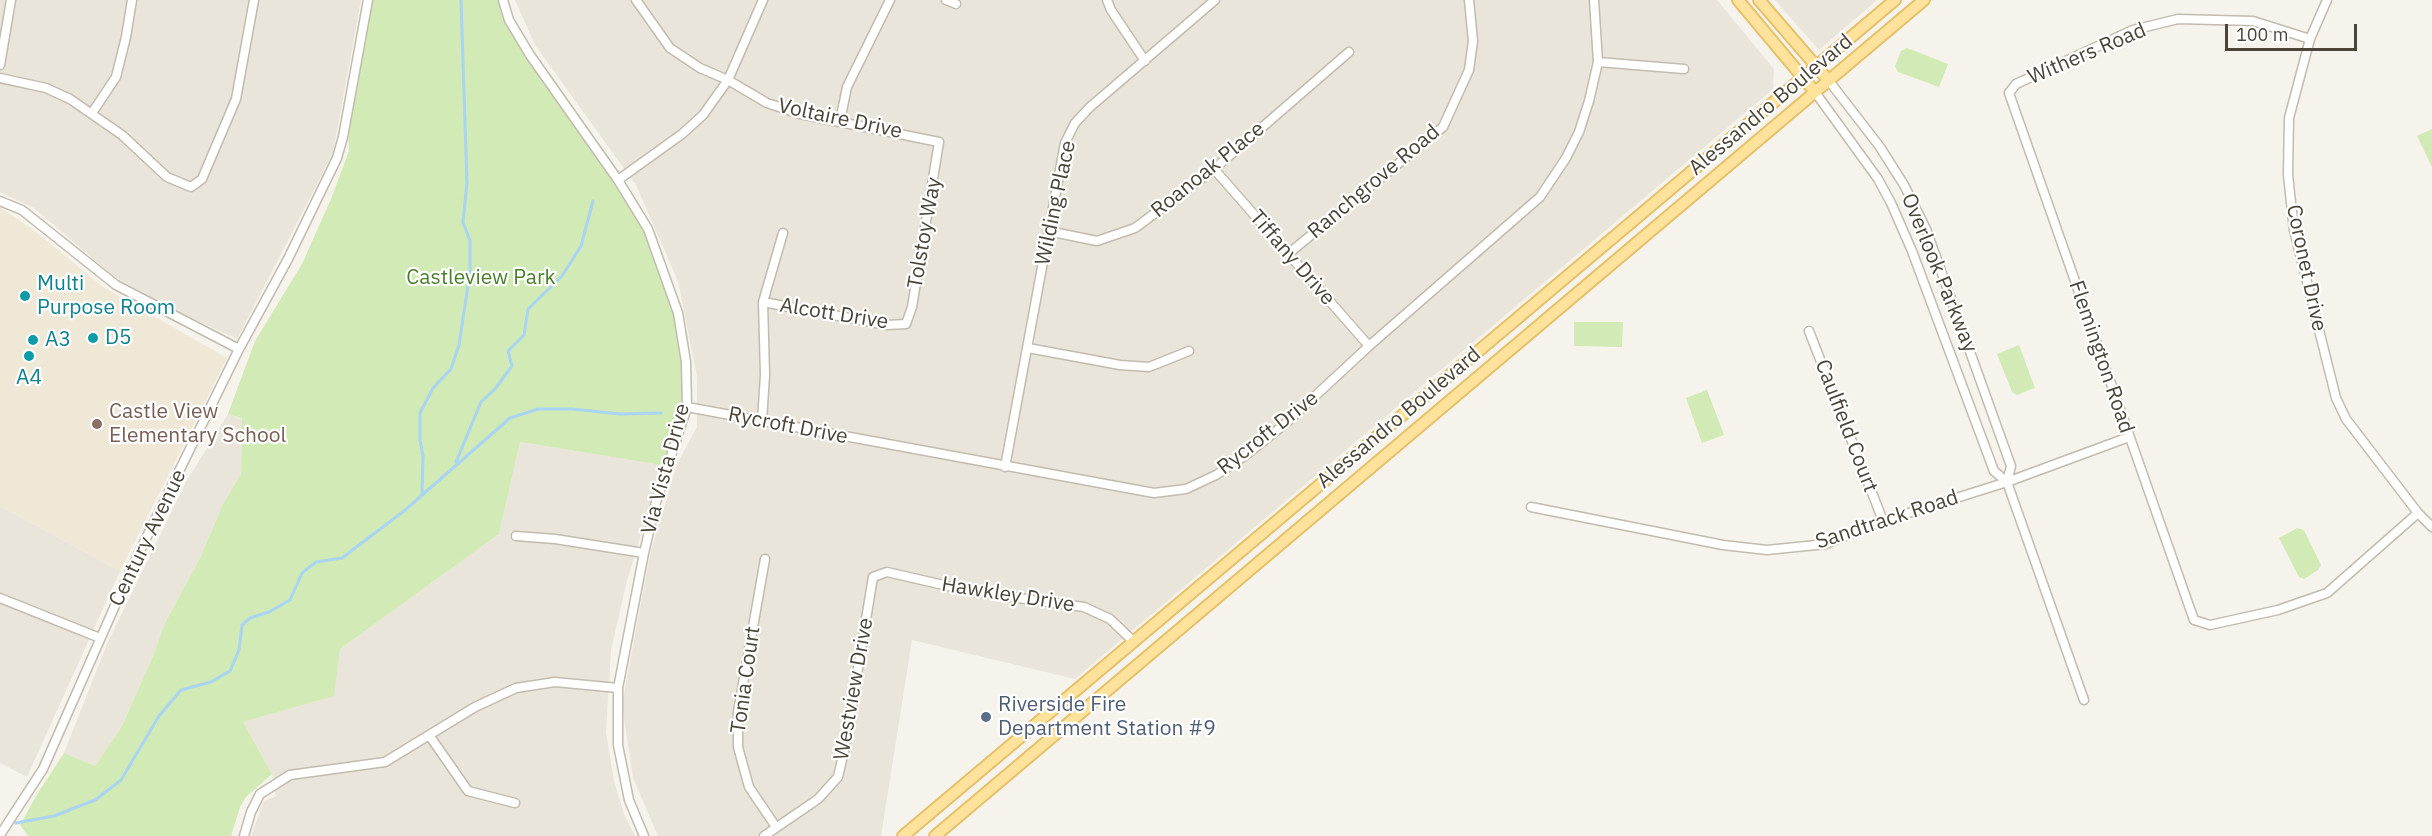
<!DOCTYPE html>
<style>
body{margin:0}
#map{position:relative;width:2432px;height:836px;overflow:hidden;background:#f6f3ec;font-family:"IBM Plex Sans",sans-serif}
canvas{display:block}
.scale{position:absolute;left:2225px;top:24px;width:132px;height:27px;box-sizing:border-box;border:3px solid #4b4439;border-top:0;padding-left:8px;font-size:18px;line-height:21px;white-space:nowrap;color:#4b4439;-webkit-text-stroke:4px #fff;paint-order:stroke}
</style>
<div id="map">
<canvas width="2432" height="836"></canvas>
<div class="scale">100 m</div>
</div>
<script>
const ctx = document.querySelector('canvas').getContext('2d');
ctx.lineJoin = 'round';
function paint(path, color) { ctx.fillStyle = color; ctx.fill(path, 'evenodd'); }
const shape = rows => new Path2D(rows.map(r => 'M' + r).join(''));
function strokePath(path, color, width, dash) { ctx.strokeStyle = color; ctx.lineWidth = width; ctx.lineCap = dash ? 'butt' : 'round'; ctx.setLineDash(dash || []); ctx.stroke(path); }
function drawText(font, color, halo, rows, align = 'center') {
  ctx.font = font + ' "IBM Plex Sans",sans-serif'; ctx.lineWidth = 4.5; ctx.setLineDash([]); ctx.textBaseline = 'middle'; ctx.strokeStyle = halo; ctx.fillStyle = color; for (const [text, x, y, turn = 0] of rows) {
    ctx.save(); ctx.translate(x, y); ctx.rotate((+turn || 0) * Math.PI / 180); ctx.textAlign = isNaN(turn) ? turn : align; if (halo) ctx.strokeText(text, 0, 0); ctx.fillText(text, 0, 0); ctx.restore();
  }
}
paint(shape([
 [0,0,361,0,333,153,237,339,172,309,113,276,34,208,0,192],
 [515,0,1717,0,1774,69,1773,89,1075,679,912,640,881,836,658,836,633,778,622,705,650,554,677,464,697,427,697,377,678,281,636,185,535,45],
 [1775,0,1877,0,1819,50],
 [228,414,242,418,241,474,223,504,200,558,165,623,153,656,122,726,95,766,64,753,107,644,186,482],
 [520,442,662,465,627,581,611,650,606,732,614,781,624,814,635,836,251,836,264,801,276,796,272,774,243,722,333,696,340,649,499,534],
 [0,506,120,571,27,777,0,763]
]), '#eae5da');
paint(shape([
 [0,207,36,232,103,287,227,358,120,571,0,506]
]), '#efe8d6');
paint(shape([
 [366,0,502,0,525,43,638,212,679,312,684,392,675,434,662,465,520,442,499,534,340,649,334,696,243,722,272,774,246,797,240,807,231,836,28,836,20,825,36,796,64,753,95,766,122,726,153,656,165,623,200,558,223,504,241,474,242,418,228,414,255,341,302,264,331,199,349,151,347,110],
 [1907,48,1948,64,1939,87,1898,72,1895,66,1901,51],
 [2432,129,2432,167,2417,136],
 [1574,322,1623,322,1622,347,1574,346],
 [2019,345,2035,388,2017,395,2012,392,1997,354],
 [1707,390,1724,435,1702,443,1686,398],
 [2297,528,2304,530,2321,565,2318,570,2304,579,2299,577,2279,538]
]), '#d2eab5');
strokePath(shape([
 [456,462,481,402,495,389,512,366,508,351,524,335,528,309,562,276,581,246,593,201],
 [422,494,423,456,420,440,420,413,433,388,451,369,459,345,470,272,470,241,463,222,467,183,461,0],
 [16,823,54,816,95,800,121,780,159,716,181,690,211,682,230,671,239,650,242,625,250,618,269,612,290,600,302,573,316,562,342,558,404,511,510,418,538,409,572,409,620,414,661,413]
]), '#a9d4f2', 3);
const minor = shape([
 [503,0,509,20,530,55,618,180,648,229,678,313,686,362,687,407,656,502,644,553,618,688,618,745,629,800,644,836],
 [636,0,670,48,700,68,728,80,767,103,800,114,939,142,912,307,906,324,887,325,763,302],
 [946,0,956,4],
 [1107,0,1111,10,1145,61],
 [2327,0,2310,39,2289,118,2288,175,2294,230,2336,398,2346,419,2418,513,2432,527],
 [2310,39,2253,21,2178,19,2133,30,2016,84,2009,93,2194,620,2210,625,2278,610,2327,593,2418,513],
 [1598,62,1684,69],
 [0,65,11,0],
 [0,78,46,88,70,99,122,135,167,177,191,187,202,179,236,99,254,0],
 [1829,81,1880,147,1904,185,1926,229,2011,466,2007,482,2084,700],
 [1815,92,1878,179,1891,203,1912,251,1994,471,2007,482],
 [92,113,116,77,126,37,132,0],
 [840,121,847,87,890,0],
 [1214,169,1369,346],
 [618,180,682,134,703,115,728,80,763,0],
 [0,201,22,210,116,285,239,349],
 [1048,231,1097,241,1135,228,1214,169,1349,52],
 [1288,254,1443,127,1469,70,1473,41,1469,0],
 [1809,331,1883,521],
 [1028,348,1120,365,1149,367,1189,351],
 [687,407,1154,493,1186,489,1216,475,1246,455,1286,423,1369,346,1540,197,1566,158,1579,132,1589,101,1598,62,1594,0],
 [762,421,765,375,763,302,783,233],
 [1005,467,1065,143,1075,123,1090,107,1215,0],
 [1531,507,1723,545,1767,550,1826,544,1883,521,2007,482,2129,437],
 [516,536,555,539,644,553],
 [765,559,738,712,738,747,749,787,776,827],
 [0,598,100,638],
 [429,735,468,791,515,803],
 [0,835,43,769,132,567,239,349,288,259,337,158,343,137,368,0],
 [244,836,251,812,260,794,290,775,385,762,475,707,516,688,555,682,618,688],
 [764,836,818,799,838,777,845,747,873,577,887,572,974,592,1084,607,1110,619,1133,641]
]);
const major = shape([
 [1738,0,1815,92],
 [1759,0,1829,81],
 [903,836,1895,0],
 [935,836,1924,0]
]);
strokePath(minor, '#c2bbae', 11);
strokePath(major, '#e6c16a', 14);
strokePath(minor, '#fff', 8);
strokePath(major, '#ffe39c', 10);
for (const [x, y, r, color] of [
 [25,296,6,"#0f9aa8"],
 [93,338,6,"#0f9aa8"],
 [33,340,6,"#0f9aa8"],
 [29,356,6,"#0f9aa8"],
 [97,424,6,"#8d6e63"],
 [986,717,6,"#5c6f8a"]
]) { const dot = new Path2D(); dot.arc(x, y, r, 0, 2 * Math.PI); ctx.fillStyle = color; ctx.fill(dot); strokePath(dot, '#fff', 2); }
drawText('21px', '#4b4439', '#fff', [
 ["Withers Road",2087,54,-23],
 ["Alessandro Boulevard",1771,105,-40],
 ["Voltaire Drive",840,119,12],
 ["Roanoak Place",1208,170,-39],
 ["Ranchgrove Road",1374,182,-40],
 ["Wilding Place",1056,203,-78],
 ["Tolstoy Way",925,233,-80],
 ["Tiffany Drive",1292,258,49],
 ["Coronet Drive",2306,268,78],
 ["Overlook Parkway",1939,273,68],
 ["Alcott Drive",834,314,9],
 ["Flemington Road",2101,357,71],
 ["Alessandro Boulevard",1399,418,-40],
 ["Rycroft Drive",788,426,11],
 ["Caulfield Court",1846,426,69],
 ["Rycroft Drive",1268,433,-38],
 ["Via Vista Drive",666,469,-75],
 ["Sandtrack Road",1887,520,-18],
 ["Century Avenue",148,538,-64],
 ["Hawkley Drive",1008,595,9],
 ["Tonia Court",746,680,-82],
 ["Westview Drive",854,689,-80]
]);
drawText('21px', '#4a7f2a', '#fff', [
 ["Castleview Park",481,278]
]);
drawText('21px', '#0d838f', '#fff', [
 ["Multi",37,284],
 ["Purpose Room",37,308],
 ["D5",105,338],
 ["A3",45,340],
 ["A4",29,378,"center"]
], 'left');
drawText('21px', '#785e54', '#fff', [
 ["Castle View",109,412],
 ["Elementary School",109,436]
], 'left');
drawText('21px', '#4e5e75', '#fff', [
 ["Riverside Fire",998,705],
 ["Department Station #9",998,729]
], 'left');
</script>
